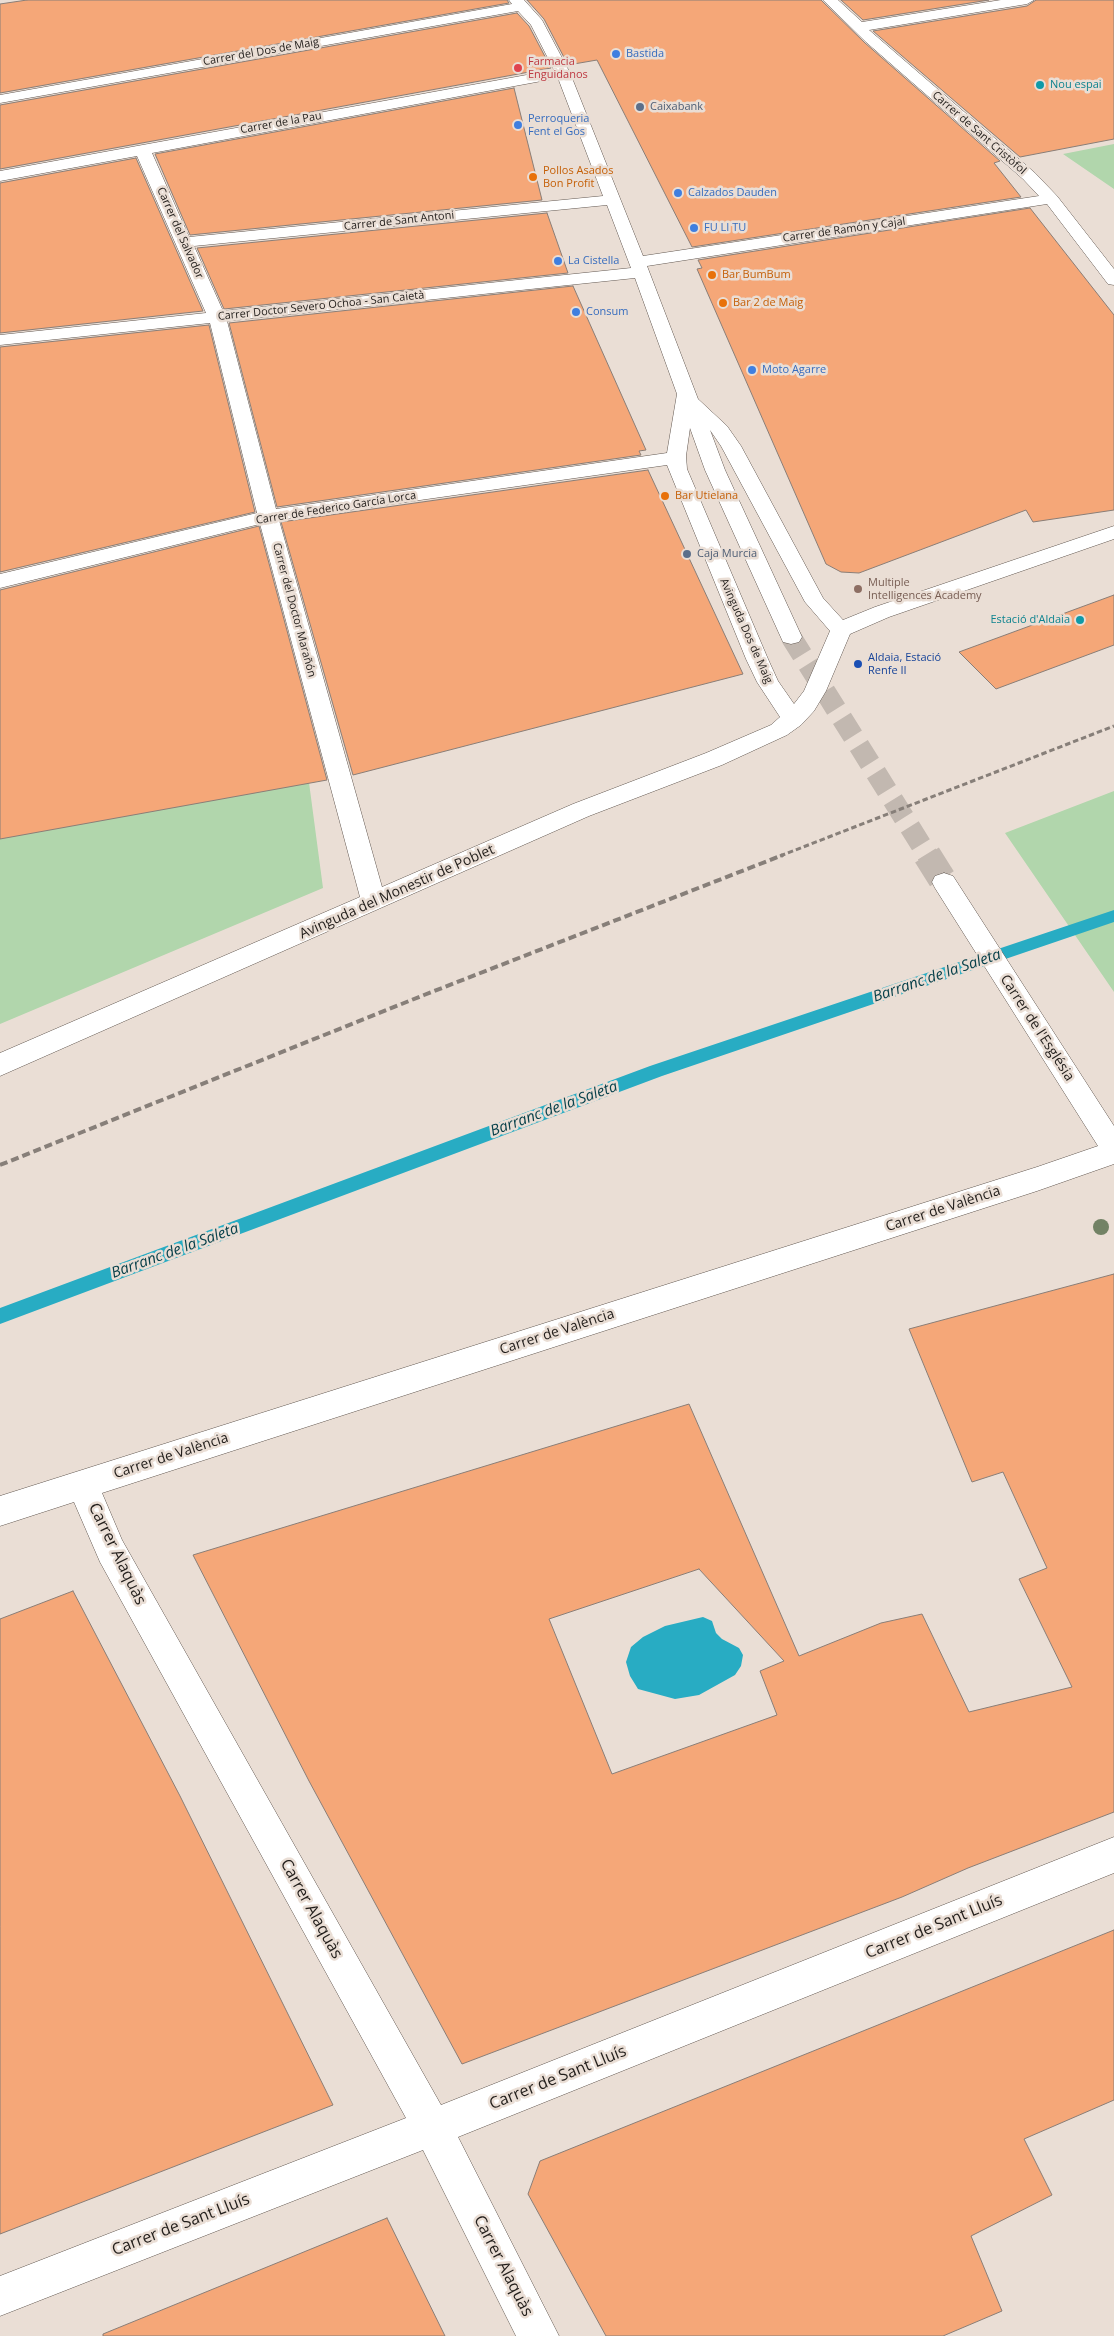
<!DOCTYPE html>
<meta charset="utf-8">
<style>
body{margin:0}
canvas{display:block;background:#eaded5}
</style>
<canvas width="1114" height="2336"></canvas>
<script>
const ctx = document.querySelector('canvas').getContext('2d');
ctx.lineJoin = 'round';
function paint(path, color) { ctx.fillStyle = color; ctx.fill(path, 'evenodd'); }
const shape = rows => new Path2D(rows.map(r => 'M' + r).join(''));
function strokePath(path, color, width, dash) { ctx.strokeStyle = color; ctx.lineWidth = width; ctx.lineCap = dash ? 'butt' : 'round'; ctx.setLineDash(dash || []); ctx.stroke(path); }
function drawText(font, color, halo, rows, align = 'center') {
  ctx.font = font + ' "Open Sans",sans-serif'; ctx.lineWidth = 5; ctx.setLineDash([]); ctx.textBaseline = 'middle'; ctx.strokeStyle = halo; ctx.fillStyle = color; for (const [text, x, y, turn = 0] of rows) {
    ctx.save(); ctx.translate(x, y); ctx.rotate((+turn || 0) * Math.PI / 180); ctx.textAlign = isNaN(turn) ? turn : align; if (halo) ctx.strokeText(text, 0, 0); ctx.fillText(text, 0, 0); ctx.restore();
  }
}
paint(shape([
 [1114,144,1114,189,1063,154],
 [308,775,323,888,0,1024,0,830],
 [1114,791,1114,992,1005,833]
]), '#b1d6ac');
paint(shape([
 [703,1617,712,1621,716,1633,722,1639,739,1648,743,1655,741,1666,735,1675,699,1695,675,1699,638,1689,630,1676,626,1662,631,1647,643,1637,665,1626]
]), '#28acc3');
paint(shape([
 [1114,910,1114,922,662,1076,0,1324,0,1308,650,1066,1114,910]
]), '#28acc3');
const building = shape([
 [27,0,507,0,509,3,0,93,0,4,27,0],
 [527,0,821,0,865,43,1000,161,994,163,1021,197,692,247,597,60,568,65,544,19,527,0],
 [841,0,989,0,863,20,841,0],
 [1036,0,1114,0,1114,139,1020,157,873,31,1027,6,1036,0],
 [517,13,529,26,551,68,0,169,0,105,517,13],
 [514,88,542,200,190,235,155,154,514,88],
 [136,158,203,311,0,333,0,183,136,158],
 [1030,208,1114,315,1114,510,1033,522,1026,510,859,573,841,572,826,564,697,269,702,268,698,260,1030,208],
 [547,213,568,273,224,309,197,248,547,213],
 [573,286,646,450,639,451,641,455,277,507,229,323,573,286],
 [209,325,255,512,0,572,0,347,209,325],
 [648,470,743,674,353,775,281,522,648,470],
 [259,526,327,780,0,839,0,590,259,526],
 [1114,595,1114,645,996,689,959,652,1114,595],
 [1114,1274,1114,1812,968,1868,902,1897,462,2064,309,1781,193,1555,689,1404,799,1656,881,1623,922,1614,969,1712,1072,1687,1019,1579,1047,1568,1003,1472,972,1482,909,1329,1114,1274],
 [699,1569,784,1661,760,1671,777,1715,612,1774,549,1619,699,1569],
 [73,1591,180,1796,333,2105,0,2234,0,1619,73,1591],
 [1114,1930,1114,2100,1024,2139,1052,2195,971,2236,1002,2311,943,2336,606,2336,528,2194,540,2161,1114,1930],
 [387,2218,445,2336,103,2336,103,2334,387,2218]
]);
paint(building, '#f5a778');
strokePath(building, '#8a7e77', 1);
strokePath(shape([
 [791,637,928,856]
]), '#c2b8b0', 21, [21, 11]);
strokePath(shape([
 [927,855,944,882]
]), '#c2b8b0', 28, [28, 14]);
const minor = shape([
 [509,0,524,0,542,20,570,73,643,256,1039,196,1023,179,866,42,823,0,838,0,862,22,1001,0,1034,0,1027,4,869,30,1035,173,1057,196,1114,269,1114,285,1108,284,1047,204,647,266,698,399,727,426,741,446,823,598,843,620,875,607,1114,526,1114,539,889,617,850,634,826,691,814,711,801,725,787,735,722,765,589,816,0,1076,0,1053,360,897,260,524,0,588,0,574,257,513,210,323,0,345,0,335,206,313,137,156,0,181,0,171,554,70,531,25,518,11,0,103,0,95,512,4,509,0],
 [558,78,603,196,189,237,152,153,558,78],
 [607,205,631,268,223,311,194,246,607,205],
 [635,278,677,394,667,453,276,509,227,321,635,278],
 [690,428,705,470,783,642,791,644,799,642,802,637,725,470,710,430,721,446,805,602,830,631,804,691,794,704,778,681,768,659,687,469,686,456,690,428],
 [667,465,746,659,757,682,780,717,771,725,706,753,573,804,382,887,279,520,667,465],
 [944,873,953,876,1114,1126,1114,1164,1037,1191,102,1493,122,1540,441,2105,1114,1837,1114,1873,458,2137,559,2336,516,2336,423,2150,0,2316,0,2276,406,2118,100,1562,74,1502,0,1526,0,1496,1037,1167,1098,1146,935,888,932,882,935,876,944,873]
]);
strokePath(minor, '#625851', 1);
paint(minor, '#fff');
strokePath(shape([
 [780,856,1114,726]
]), '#877f79', 3, [5.5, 3]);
strokePath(shape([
 [0,1165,424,995,783,855]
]), '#877f79', 4, [8, 4]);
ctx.fillStyle = '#728265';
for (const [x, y] of [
 [1101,1227]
]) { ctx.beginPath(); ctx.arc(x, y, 8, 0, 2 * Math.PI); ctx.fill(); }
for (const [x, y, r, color] of [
 [616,54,5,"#3f7fe0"],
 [518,68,5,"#e0444e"],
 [1040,85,5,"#0f9aa8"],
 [640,107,5,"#5c6f8a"],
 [518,125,5,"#3f7fe0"],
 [533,177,5,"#e8710a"],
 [678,193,5,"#3f7fe0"],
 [694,228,5,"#3f7fe0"],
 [558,261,5,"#3f7fe0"],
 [712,275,5,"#e8710a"],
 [723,303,5,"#e8710a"],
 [576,312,5,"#3f7fe0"],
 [752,370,5,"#3f7fe0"],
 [665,496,5,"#e8710a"],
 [687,554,5,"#5c6f8a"],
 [858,589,5,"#8d6e63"],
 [1080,620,5,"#0f9aa8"],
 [858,664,5,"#1a4fb4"]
]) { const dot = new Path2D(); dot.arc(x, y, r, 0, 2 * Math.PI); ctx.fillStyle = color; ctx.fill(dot); strokePath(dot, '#eaded5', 2); }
drawText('11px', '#221e1b', '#eaded5', [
 ["Carrer del Dos de Maig",261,52,-10],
 ["Carrer de la Pau",281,123,-10],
 ["Carrer de Sant Cristòfol",979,133,41],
 ["Carrer de Sant Antoni",399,221,-6],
 ["Carrer de Ramón y Cajal",844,230,-8],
 ["Carrer del Salvador",180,233,66],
 ["Carrer Doctor Severo Ochoa - San Caietà",321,306,-6],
 ["Carrer de Federico García Lorca",336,508,-9],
 ["Carrer del Doctor Marañón",294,610,75],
 ["Avinguda Dos de Maig",746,631,66]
]);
drawText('11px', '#366cbe', '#eaded5', [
 ["Bastida",626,54],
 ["Perroqueria",528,119],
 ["Fent el Gos",528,132],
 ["Calzados Dauden",688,193],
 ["FU LI TU",704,228],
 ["La Cistella",568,261],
 ["Consum",586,312],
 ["Moto Agarre",762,370]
], 'left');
drawText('11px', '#be3a42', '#eaded5', [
 ["Farmacia",528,62],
 ["Enguidanos",528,75]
], 'left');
drawText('11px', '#0d838f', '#eaded5', [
 ["Nou espai",1050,85],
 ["Estació d'Aldaia",1070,620,"right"]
], 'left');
drawText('11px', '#4e5e75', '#eaded5', [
 ["Caixabank",650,107],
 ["Caja Murcia",697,554]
], 'left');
drawText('11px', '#c56008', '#eaded5', [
 ["Pollos Asados",543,171],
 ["Bon Profit",543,184],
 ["Bar BumBum",722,275],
 ["Bar 2 de Maig",733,303],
 ["Bar Utielana",675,496]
], 'left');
drawText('11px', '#785e54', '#eaded5', [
 ["Multiple",868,583],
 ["Intelligences Academy",868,596]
], 'left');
drawText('11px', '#164399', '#eaded5', [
 ["Aldaia, Estació",868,658],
 ["Renfe II",868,671]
], 'left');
drawText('14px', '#221e1b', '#eaded5', [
 ["Avinguda del Monestir de Poblet",397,892,-24],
 ["Carrer de l'Església",1037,1028,57],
 ["Carrer de València",943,1209,-18],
 ["Carrer de València",557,1332,-18],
 ["Carrer de València",171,1456,-18]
]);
drawText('italic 15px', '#07404a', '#eaded5', [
 ["Barranc de la Saleta",937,976,-19],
 ["Barranc de la Saleta",554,1109,-20],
 ["Barranc de la Saleta",175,1251,-20]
]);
drawText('16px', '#221e1b', '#eaded5', [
 ["Carrer Alaquàs",117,1554,64],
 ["Carrer Alaquàs",311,1909,61],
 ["Carrer de Sant Lluís",934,1927,-22],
 ["Carrer de Sant Lluís",558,2078,-22],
 ["Carrer de Sant Lluís",181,2225,-21],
 ["Carrer Alaquàs",503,2266,63]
]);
</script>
